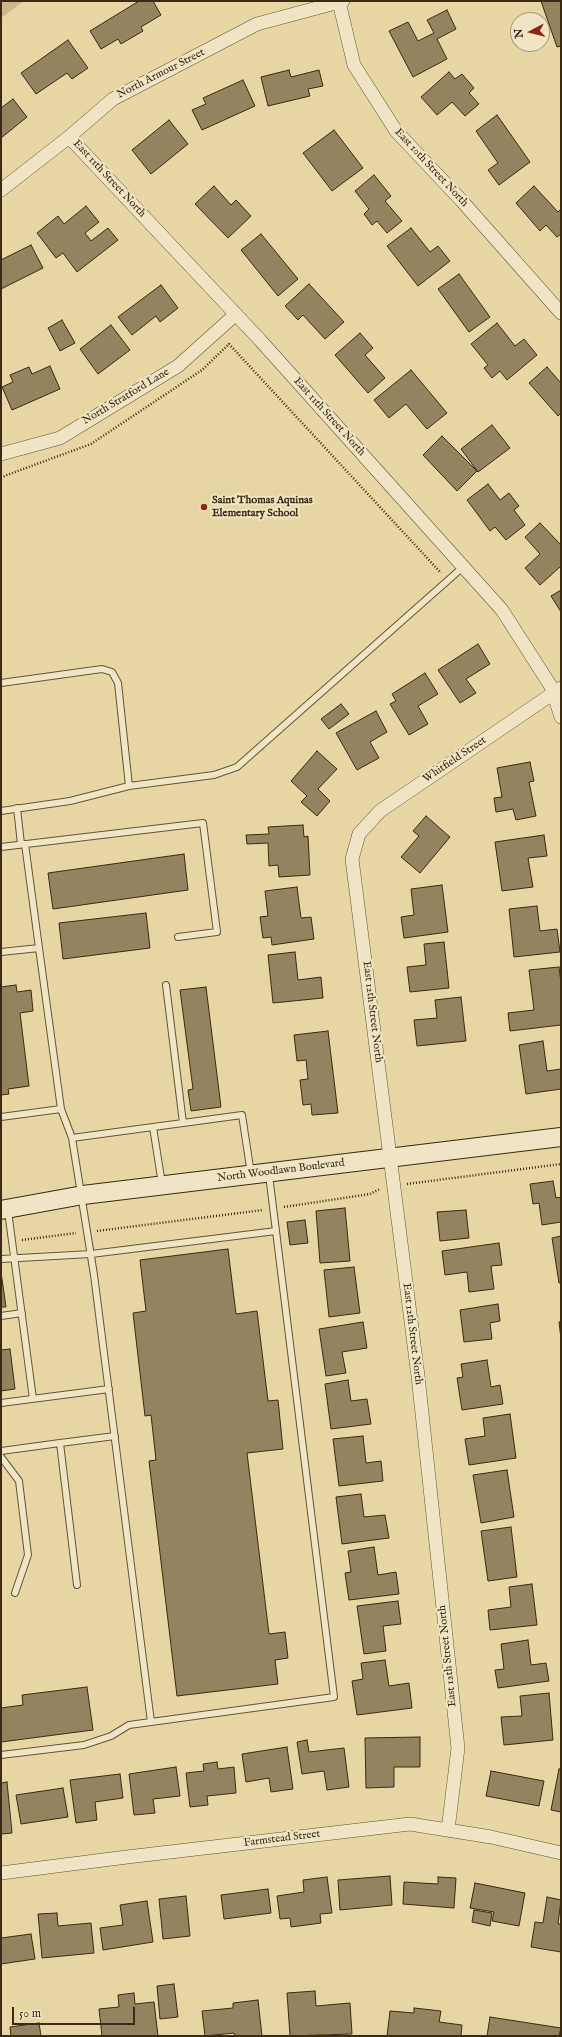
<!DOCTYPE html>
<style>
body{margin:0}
#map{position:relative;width:562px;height:2037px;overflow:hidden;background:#e6d6a3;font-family:"IM FELL English",serif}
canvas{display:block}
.frame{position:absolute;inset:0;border:2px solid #3c2a15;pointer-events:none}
.north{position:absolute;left:510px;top:12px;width:40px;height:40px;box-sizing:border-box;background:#efe4c3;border:1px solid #a79a7d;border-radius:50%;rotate:263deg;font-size:11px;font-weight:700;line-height:16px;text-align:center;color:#3c2a15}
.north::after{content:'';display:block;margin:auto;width:14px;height:18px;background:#8f2418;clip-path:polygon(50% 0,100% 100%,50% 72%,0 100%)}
.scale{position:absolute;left:12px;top:2007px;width:123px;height:18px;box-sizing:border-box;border:2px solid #3c2a15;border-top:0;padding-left:5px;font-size:12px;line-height:14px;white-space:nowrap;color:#3c2a15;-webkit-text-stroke:3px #efe4c3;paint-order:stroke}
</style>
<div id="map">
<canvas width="562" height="2037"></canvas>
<div class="frame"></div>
<div class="north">N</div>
<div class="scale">50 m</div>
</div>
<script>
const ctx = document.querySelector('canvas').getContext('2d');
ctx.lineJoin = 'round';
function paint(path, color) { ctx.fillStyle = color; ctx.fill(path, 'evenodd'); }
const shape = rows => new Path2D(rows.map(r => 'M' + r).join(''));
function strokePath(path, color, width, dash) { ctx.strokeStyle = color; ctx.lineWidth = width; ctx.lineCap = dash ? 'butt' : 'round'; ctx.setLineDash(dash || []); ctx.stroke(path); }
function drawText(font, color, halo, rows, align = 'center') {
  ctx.font = font + ' "IM FELL English",serif'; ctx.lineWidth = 4; ctx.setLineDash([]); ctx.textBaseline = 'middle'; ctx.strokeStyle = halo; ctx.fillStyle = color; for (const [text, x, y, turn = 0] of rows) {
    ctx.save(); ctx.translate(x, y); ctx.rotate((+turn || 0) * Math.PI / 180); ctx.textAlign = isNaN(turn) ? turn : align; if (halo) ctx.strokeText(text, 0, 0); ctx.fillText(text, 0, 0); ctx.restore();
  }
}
paint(shape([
 [1,1,24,1,1,18]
]), '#c9b98b');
const building = shape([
 [139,1,153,1,161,15,141,27,143,31,121,44,118,39,101,49,90,31,139,1],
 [541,1,561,1,561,46,557,47,541,1],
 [447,10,456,29,437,39,447,59,413,77,389,31,408,22,418,41,434,33,427,20,447,10],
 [68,40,88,68,72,79,67,73,36,94,21,73,68,40],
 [289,70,291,77,319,70,323,86,308,89,310,96,268,106,261,77,289,70],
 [449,72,455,79,462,74,474,88,469,93,479,104,465,116,452,102,437,115,421,97,449,72],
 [243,80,255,106,202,130,192,110,206,104,203,98,243,80],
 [13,99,27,117,1,138,1,108,13,99],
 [497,115,530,162,499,185,488,170,498,163,476,131,497,115],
 [169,120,188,144,151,174,132,150,169,120],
 [334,130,363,168,332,191,303,153,334,130],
 [374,175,391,196,385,201,402,221,387,233,377,221,372,225,364,214,369,209,355,191,374,175],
 [214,186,231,205,236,200,251,216,228,238,195,204,214,186],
 [534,186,558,212,561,209,561,234,557,237,546,225,540,231,516,203,534,186],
 [86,206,99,222,85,233,91,241,108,228,118,240,77,272,63,253,56,258,37,233,58,216,64,224,86,206],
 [411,228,430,252,438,246,450,261,418,286,387,246,411,228],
 [261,234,298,279,278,296,241,250,261,234],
 [31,245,43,268,1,289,1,260,31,245],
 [459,274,490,317,469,332,438,289,459,274],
 [309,284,344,322,325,339,303,315,298,320,285,306,309,284],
 [161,285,178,308,160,322,156,316,132,335,118,317,161,285],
 [62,320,75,343,60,351,48,328,62,320],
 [497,323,515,346,524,339,537,355,507,380,500,371,492,378,484,368,488,365,471,344,497,323],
 [111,325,130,350,98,374,80,349,111,325],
 [360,333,373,348,365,355,385,378,368,393,335,355,360,333],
 [50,366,60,389,12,410,2,387,13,382,10,375,29,367,32,374,50,366],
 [547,367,561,383,561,413,558,416,529,383,547,367],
 [411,370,447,413,427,429,406,404,389,418,374,400,411,370],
 [492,425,510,448,478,472,461,449,492,425],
 [442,436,477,471,457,491,423,455,442,436],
 [488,484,500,500,509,493,519,506,514,510,525,525,506,540,495,527,490,531,467,500,488,484],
 [540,523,561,545,561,566,540,585,525,568,540,554,525,537,540,523],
 [561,590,561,612,551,596,561,590],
 [478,644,490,664,466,679,476,693,460,703,438,670,478,644],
 [425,673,438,694,418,706,428,724,409,735,390,704,396,701,392,694,425,673],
 [341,704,349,714,329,729,321,719,341,704],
 [376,711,387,732,370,742,379,758,357,770,336,733,376,711],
 [317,751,337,769,318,789,330,801,317,816,301,802,307,796,291,781,317,751],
 [530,762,534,781,529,782,536,816,516,820,513,809,496,812,494,798,502,797,497,768,530,762],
 [426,816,450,837,420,873,401,857,419,836,413,831,426,816],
 [303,825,304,837,308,836,310,875,279,877,278,865,269,866,268,843,247,844,246,835,269,834,268,827,303,825],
 [544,835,547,856,528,858,533,887,502,891,495,842,544,835],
 [184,854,188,890,53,909,48,873,184,854],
 [442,885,448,932,404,938,401,917,414,915,411,889,442,885],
 [297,887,301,918,311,917,314,939,272,945,271,937,263,938,260,917,268,916,265,891,297,887],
 [537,906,540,931,557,929,560,952,514,957,509,909,537,906],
 [146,913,150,948,63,959,59,923,146,913],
 [444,942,449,988,410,992,407,967,426,965,424,944,444,942],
 [295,952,298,980,321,977,323,998,273,1003,268,955,295,952],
 [559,967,561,983,561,1025,510,1031,508,1013,534,1010,529,970,559,967],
 [16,985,17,992,31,990,33,1011,20,1013,29,1086,8,1089,9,1094,1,1095,1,987,16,985],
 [206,987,221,1107,191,1111,188,1090,193,1089,180,990,206,987],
 [461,997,466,1041,417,1046,414,1020,437,1018,435,1000,461,997],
 [328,1031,338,1113,312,1115,311,1104,303,1105,300,1080,308,1079,306,1060,297,1061,294,1035,328,1031],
 [543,1041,547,1071,561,1069,561,1089,526,1094,519,1045,543,1041],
 [553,1181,556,1198,561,1197,561,1222,542,1225,539,1203,533,1204,530,1184,553,1181],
 [345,1208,350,1261,320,1263,316,1211,345,1208],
 [466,1210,469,1238,440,1241,437,1212,466,1210],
 [305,1220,308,1243,290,1245,287,1222,305,1220],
 [561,1236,561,1283,559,1283,552,1238,561,1236],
 [499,1243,502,1265,491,1266,494,1289,469,1292,467,1272,445,1275,442,1251,499,1243],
 [228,1249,236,1314,257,1311,268,1401,278,1400,283,1449,247,1453,269,1634,285,1632,288,1658,275,1660,278,1684,177,1696,149,1461,156,1460,151,1415,145,1416,133,1313,146,1311,140,1260,228,1249],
 [354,1267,360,1313,329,1317,324,1270,354,1267],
 [1,1272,6,1307,1,1307,1,1272],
 [498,1304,500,1321,490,1323,492,1339,464,1342,460,1310,498,1304],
 [561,1321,561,1339,559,1322,561,1321],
 [363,1322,367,1348,342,1352,346,1373,326,1376,319,1329,363,1322],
 [10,1349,15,1389,1,1391,1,1350,10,1349],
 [487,1360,491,1387,500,1385,503,1404,462,1410,457,1378,463,1377,461,1364,487,1360],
 [348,1380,351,1401,367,1399,371,1424,331,1429,325,1384,348,1380],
 [510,1414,516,1458,469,1465,465,1439,485,1436,483,1418,510,1414],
 [363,1436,366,1463,381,1461,383,1481,339,1486,333,1439,363,1436],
 [507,1470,514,1517,481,1523,473,1475,507,1470],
 [361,1494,364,1517,385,1515,389,1538,342,1544,336,1497,361,1494],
 [511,1527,517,1577,488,1581,481,1531,511,1527],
 [374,1547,378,1575,396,1572,399,1594,349,1600,345,1573,351,1572,348,1551,374,1547],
 [532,1584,537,1625,490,1630,488,1610,511,1607,509,1587,532,1584],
 [398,1601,401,1624,383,1626,386,1651,364,1654,357,1606,398,1601],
 [528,1640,531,1665,546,1663,549,1681,498,1688,495,1670,504,1669,501,1644,528,1640],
 [385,1660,389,1686,409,1683,412,1708,357,1715,352,1681,363,1679,361,1663,385,1660],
 [87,1687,93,1730,1,1742,1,1708,23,1705,22,1695,87,1687],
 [549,1693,553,1740,504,1745,501,1717,522,1716,520,1696,549,1693],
 [420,1737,420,1767,394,1767,394,1787,366,1788,365,1738,420,1737],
 [307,1740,309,1752,344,1748,349,1787,327,1790,324,1771,302,1774,297,1742,307,1740],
 [287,1747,293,1789,271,1792,269,1778,246,1782,242,1754,287,1747],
 [217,1762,218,1769,234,1767,236,1793,207,1796,208,1805,190,1807,186,1773,204,1771,203,1764,217,1762],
 [176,1767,180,1796,153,1799,155,1813,134,1815,129,1774,176,1767],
 [559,1769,561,1769,561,1812,551,1810,559,1769],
 [491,1771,544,1781,539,1806,486,1796,491,1771],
 [120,1774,123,1798,95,1802,97,1820,76,1823,70,1780,120,1774],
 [7,1782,12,1833,1,1834,1,1783,7,1782],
 [63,1788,68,1817,21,1824,16,1795,63,1788],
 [390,1876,392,1905,340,1910,338,1880,390,1876],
 [327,1877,332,1913,320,1914,321,1923,291,1927,290,1918,280,1919,277,1896,304,1892,303,1880,327,1877],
 [438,1877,456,1878,454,1908,403,1904,404,1882,438,1884,438,1877],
 [475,1883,525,1893,519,1926,492,1921,494,1912,470,1908,475,1883],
 [268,1889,271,1913,224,1919,221,1895,268,1889],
 [186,1896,190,1936,163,1939,159,1899,186,1896],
 [547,1897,561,1900,558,1924,561,1924,561,1952,531,1947,535,1922,543,1923,547,1897],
 [147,1901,153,1942,103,1950,100,1928,123,1925,120,1905,147,1901],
 [474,1910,492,1913,490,1926,472,1922,474,1910],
 [57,1913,58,1926,91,1923,94,1953,42,1958,38,1914,57,1913],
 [31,1934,35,1959,1,1964,1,1938,31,1934],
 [174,1984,178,2017,160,2019,157,1986,174,1984],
 [315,1991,316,2006,350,2003,352,2034,290,2036,287,1993,315,1991],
 [134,1993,135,2004,154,2002,158,2036,102,2036,99,2009,119,2007,118,1995,134,1993],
 [258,2000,262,2036,235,2036,234,2033,205,2036,202,2011,233,2008,233,2003,258,2000],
 [414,2008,441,2011,439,2022,462,2025,461,2036,387,2036,390,2011,414,2013,414,2008],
 [490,2017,561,2028,559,2036,487,2036,490,2017],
 [39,2023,41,2036,11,2036,10,2027,39,2023]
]);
paint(building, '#94835f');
strokePath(building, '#3c2a15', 1);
const service = shape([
 [1,683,102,669,112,672,118,683,129,786],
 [17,808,21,844],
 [1,811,70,801,129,786,214,775,237,767,463,567],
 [25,844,39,948],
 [1,847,203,823,217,932,178,937],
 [1,952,39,948,61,1109,72,1138,94,1275,151,1722],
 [1,1117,61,1109],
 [183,1123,242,1115,251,1174],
 [72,1138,153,1127],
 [162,1184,153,1127,183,1123,166,985],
 [8,1211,33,1399],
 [1,1259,91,1254,276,1231],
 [1,1316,22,1313],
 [1,1403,109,1389],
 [1,1451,60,1443],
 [1,1457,19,1481,28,1555,15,1593],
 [77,1585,60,1443,115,1436],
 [1,1755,84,1745,111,1736,129,1725,334,1697,269,1175]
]);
const minor = shape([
 [339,2,354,65,396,131,461,200,561,313],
 [69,137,260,340,502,610,552,688,561,717],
 [1,190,69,137,113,99,257,24,343,1],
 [1,454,60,438,178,366,236,314],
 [448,1830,458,1748,418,1376,352,859,359,834,380,811,561,688],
 [1,1873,127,1857,410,1824,491,1837,561,1853]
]);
const secondary = shape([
 [1,1210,83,1195,561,1137]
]);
strokePath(service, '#665538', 8);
strokePath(minor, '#665538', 14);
strokePath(secondary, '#3c2a15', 20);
strokePath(shape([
 [1,478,7,475,91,444,202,370,229,344,441,573],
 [407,1184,561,1164],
 [284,1207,370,1194,380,1189],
 [97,1231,263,1210],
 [22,1240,76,1233]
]), '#3c2a15', 2.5, [1, 2]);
strokePath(service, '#efe4c3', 6);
strokePath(minor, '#efe4c3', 13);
strokePath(secondary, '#efe4c3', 18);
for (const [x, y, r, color] of [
 [204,507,4,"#8f2418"]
]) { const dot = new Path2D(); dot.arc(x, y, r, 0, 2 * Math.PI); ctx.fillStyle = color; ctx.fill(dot); strokePath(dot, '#efe4c3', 1.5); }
drawText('11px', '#3c2a15', '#efe4c3', [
 ["North Armour Street",161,74,-27],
 ["East 10th Street North",431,168,47],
 ["East 11th Street North",109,179,47],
 ["North Stratford Lane",126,397,-31],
 ["East 11th Street North",329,417,48],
 ["Whitfield Street",455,760,-34],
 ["East 12th Street North",372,1012,83],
 ["North Woodlawn Boulevard",281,1171,-7],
 ["East 12th Street North",412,1334,83],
 ["East 12th Street North",448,1656,-96],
 ["Farmstead Street",282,1839,-7]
]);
drawText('bold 11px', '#3c2a15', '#efe4c3', [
 ["Saint Thomas Aquinas",212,501],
 ["Elementary School",212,514]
], 'left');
</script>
